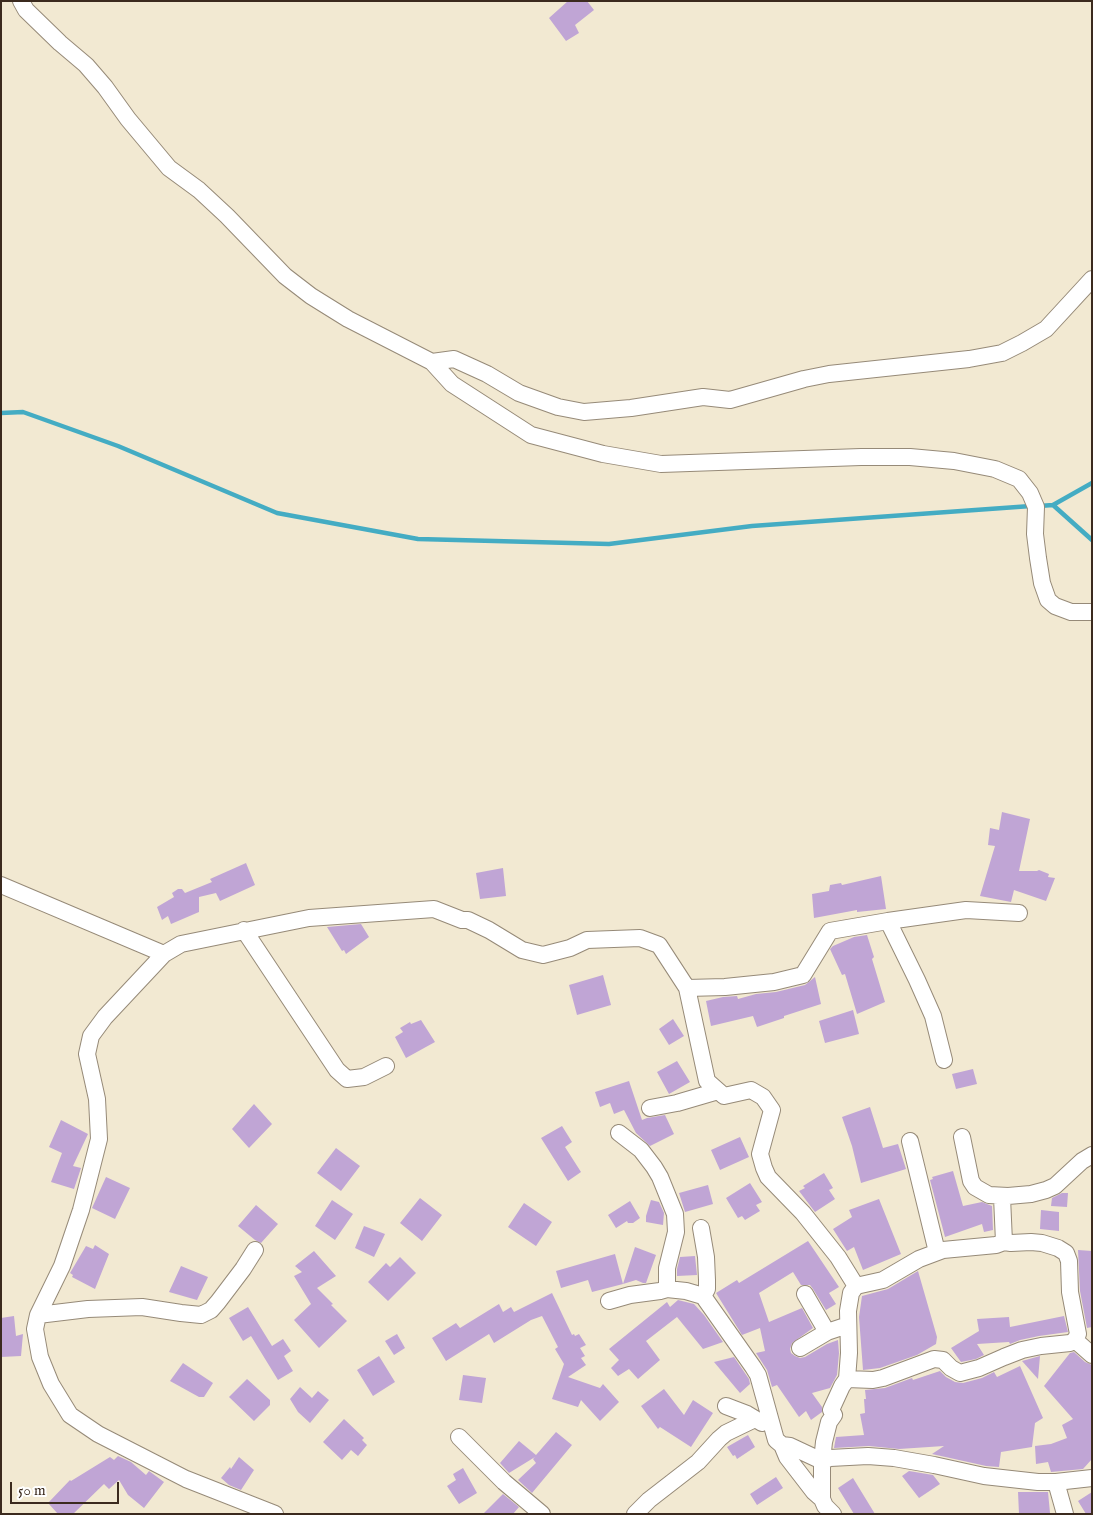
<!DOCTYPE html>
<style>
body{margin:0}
#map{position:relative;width:1093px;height:1515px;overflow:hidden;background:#f2e9d2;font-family:"IM FELL English",serif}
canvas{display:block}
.frame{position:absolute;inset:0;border:2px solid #3b2a1e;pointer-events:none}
.scale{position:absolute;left:10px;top:1482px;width:109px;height:22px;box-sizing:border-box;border:2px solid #3b2a1e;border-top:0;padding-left:6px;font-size:15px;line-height:18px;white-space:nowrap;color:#3b2a1e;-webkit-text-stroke:4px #fff;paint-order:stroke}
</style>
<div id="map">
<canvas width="1093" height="1515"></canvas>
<div class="frame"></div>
<div class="scale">50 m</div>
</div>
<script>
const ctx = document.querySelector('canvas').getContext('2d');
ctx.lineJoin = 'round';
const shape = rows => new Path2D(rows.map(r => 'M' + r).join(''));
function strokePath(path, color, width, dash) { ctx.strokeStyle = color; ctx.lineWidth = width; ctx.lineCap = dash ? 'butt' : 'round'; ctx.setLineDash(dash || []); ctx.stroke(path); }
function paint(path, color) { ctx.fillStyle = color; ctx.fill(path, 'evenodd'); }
strokePath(shape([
 [1,413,23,412,118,446,277,513,418,539,609,544,752,526,1031,506],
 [1053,505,1092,540],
 [1039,506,1053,505,1092,483]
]), '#44acc3', 4.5);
paint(shape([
 [568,1,587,1,594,10,575,25,579,33,566,41,549,18],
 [1002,812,1030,819,1019,871,1037,871,1039,870,1049,874,1048,877,1055,878,1046,901,1014,890,1011,902,980,896,995,846,988,845,990,828,999,830],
 [246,863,255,885,220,901,216,893,199,897,199,912,171,924,168,916,162,920,157,907,174,897,172,893,178,889,182,889,185,893,212,882,210,879],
 [503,868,506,896,480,899,476,873],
 [881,876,886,909,857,912,857,910,814,918,812,894,829,891,830,885,841,883,842,885],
 [361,924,369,937,346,954,344,950,342,951,327,927],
 [867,935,874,957,872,959,885,1002,857,1014,845,974,842,975,830,949,833,946,854,937],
 [603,975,611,1005,577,1015,569,985],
 [815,977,821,1004,784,1016,784,1018,757,1027,753,1016,711,1026,706,1001,723,997,737,996,738,999,756,994,776,992,805,985],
 [853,1010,859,1034,825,1043,819,1021],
 [673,1019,684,1036,669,1045,659,1029],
 [421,1020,435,1042,406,1058,395,1037,403,1032,400,1028,410,1022,411,1024],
 [677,1061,690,1082,669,1094,657,1072],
 [973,1069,977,1084,956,1089,952,1074],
 [629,1081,642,1120,647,1118,665,1115,674,1134,650,1146,636,1133,624,1110,614,1114,610,1103,600,1107,595,1092],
 [254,1104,272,1124,249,1148,232,1129],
 [870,1107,883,1148,898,1144,906,1169,861,1183,852,1146,842,1117],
 [61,1120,88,1134,73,1166,81,1168,74,1189,51,1182,62,1153,49,1147],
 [562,1126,572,1142,565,1147,581,1172,568,1181,541,1138],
 [740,1137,749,1157,720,1170,711,1150],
 [336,1148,360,1166,341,1191,317,1173],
 [953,1171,963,1206,982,1202,992,1206,993,1230,984,1232,982,1224,945,1237,930,1180,933,1179,932,1177],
 [824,1173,833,1188,829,1190,835,1199,815,1212,799,1191,805,1188,803,1186],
 [106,1177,130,1188,115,1219,92,1208],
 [750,1183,762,1202,756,1205,760,1211,745,1220,742,1216,738,1218,726,1198],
 [708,1185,713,1204,685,1212,679,1193],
 [1062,1193,1068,1193,1067,1207,1051,1206,1052,1198],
 [420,1198,442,1215,422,1241,400,1223],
 [879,1199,901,1254,863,1270,854,1247,847,1251,833,1229,852,1217,849,1210],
 [332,1200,353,1214,335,1240,315,1226],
 [651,1200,659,1202,664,1213,663,1225,646,1222,646,1216],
 [630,1201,640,1218,633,1223,628,1223,627,1221,616,1228,608,1215],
 [524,1203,552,1222,536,1246,508,1227],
 [256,1205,278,1224,261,1243,255,1240,238,1226],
 [1041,1210,1059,1212,1059,1231,1040,1229],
 [364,1226,385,1234,374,1257,355,1248],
 [808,1241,839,1287,829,1293,836,1304,826,1310,813,1289,810,1285,801,1285,793,1272,759,1293,769,1322,802,1308,813,1328,792,1343,790,1349,791,1353,795,1356,800,1358,805,1357,827,1344,838,1340,839,1353,837,1375,830,1388,812,1393,822,1407,822,1412,811,1420,806,1411,799,1417,777,1385,772,1387,767,1370,756,1353,765,1351,760,1328,742,1335,716,1293,737,1280,739,1283],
 [95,1245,109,1254,95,1289,72,1277,73,1275,70,1273,86,1246,93,1249],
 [635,1247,656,1255,646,1283,643,1283,636,1280,623,1284],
 [1078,1250,1092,1251,1092,1327,1087,1328,1080,1291],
 [314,1251,336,1276,317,1288,333,1304,331,1305,347,1321,319,1348,294,1320,311,1304,294,1276,302,1272,295,1266],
 [615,1254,623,1284,592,1292,588,1280,561,1288,556,1271],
 [695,1256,697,1275,677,1276,677,1269,680,1257],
 [400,1257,416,1273,388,1301,368,1282,386,1263,390,1267],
 [181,1266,208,1277,197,1300,169,1292],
 [918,1271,937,1337,936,1344,917,1355,880,1368,863,1370,859,1317,862,1296,888,1289],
 [552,1293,572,1335,574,1334,575,1336,579,1334,586,1345,580,1348,585,1356,581,1358,586,1365,568,1377,600,1388,603,1384,619,1402,600,1421,581,1400,578,1407,552,1399,564,1364,555,1349,558,1347,542,1316,531,1320,494,1343,489,1334,446,1361,432,1338,456,1323,460,1328,499,1304,503,1312,511,1307,514,1312],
 [678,1300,694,1304,704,1315,723,1342,703,1349,677,1317,646,1341,660,1360,638,1379,629,1369,618,1376,611,1368,619,1360,609,1349,667,1302,670,1307],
 [248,1307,272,1346,283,1339,291,1351,284,1356,293,1371,278,1380,251,1336,243,1341,229,1318],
 [14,1316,16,1336,23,1334,21,1356,1,1357,1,1318],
 [1064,1316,1068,1332,1039,1336,1020,1340,1010,1344,1009,1342,977,1344,984,1355,976,1359,961,1362,951,1348,979,1331,977,1319,1009,1317,1010,1327],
 [397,1334,405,1348,394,1355,385,1341],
 [1074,1352,1085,1362,1092,1365,1092,1459,1083,1469,1051,1472,1048,1462,1036,1464,1035,1446,1051,1444,1067,1438,1062,1425,1073,1419,1044,1386,1070,1353],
 [379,1356,395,1382,373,1396,357,1370],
 [1040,1356,1038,1379,1022,1361],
 [734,1357,749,1379,750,1384,740,1393,714,1362],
 [183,1363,213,1383,204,1397,199,1397,170,1381],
 [1020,1366,1043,1418,1035,1423,1032,1447,1001,1452,999,1467,986,1466,932,1454,944,1446,899,1449,869,1446,834,1448,836,1437,864,1435,860,1414,865,1413,864,1399,866,1399,865,1390,885,1388,912,1378,913,1380,940,1371,946,1377,955,1382,963,1383,982,1378,994,1372,997,1377],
 [463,1375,486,1378,482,1403,459,1400],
 [247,1379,270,1400,270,1405,254,1421,229,1397],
 [300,1387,312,1398,318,1391,329,1400,310,1423,298,1412,290,1399],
 [664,1389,684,1415,693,1400,713,1413,691,1447,660,1427,658,1429,641,1406],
 [344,1419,364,1438,362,1440,367,1445,358,1456,351,1450,342,1460,323,1442],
 [556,1432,572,1445,532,1493,518,1480,536,1463,533,1459,535,1457,509,1473,500,1463,519,1441,536,1455],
 [748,1435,755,1447,737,1459,735,1455,733,1456,727,1447],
 [118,1456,131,1462,146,1475,149,1471,164,1482,144,1508,128,1495,119,1480,109,1489,104,1484,73,1514,58,1514,48,1503,70,1480,71,1481,110,1457,114,1460],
 [239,1457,254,1470,241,1490,229,1485,221,1478,230,1467,231,1469],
 [463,1468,477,1493,459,1504,447,1486,456,1480,453,1474],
 [909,1471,933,1475,940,1484,919,1498,902,1476],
 [776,1477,783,1488,757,1505,750,1494],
 [853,1478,875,1514,854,1514,838,1488],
 [1018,1492,1048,1492,1050,1513,1019,1514],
 [1092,1492,1092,1514,1086,1514,1078,1501],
 [503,1494,519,1507,513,1514,483,1514]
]), '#c0a5d5');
const minor = shape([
 [21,1,26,10,60,43,86,65,105,87,128,119,169,168,199,190,227,216,285,276,311,296,348,319,432,362,452,384,531,435,603,454,661,464,861,457,910,457,954,461,995,469,1019,479,1030,493,1036,507,1035,534,1038,558,1042,583,1048,600,1055,606,1071,612,1092,612],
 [432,362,454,359,487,374,519,393,558,407,584,412,631,408,703,397,730,400,804,379,829,374,969,359,1002,353,1022,343,1046,329,1092,279],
 [1,885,164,954],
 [888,921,917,980,933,1016,944,1060],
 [244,930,337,1070,347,1079,364,1077,386,1066],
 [687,988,725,987,774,982,803,975,830,931,888,921,966,910,1019,913],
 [650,1108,677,1103,718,1091],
 [619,1133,641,1150,654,1167,660,1177,675,1214,676,1232,667,1268,667,1289],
 [962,1137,971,1181,975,1187,989,1195,1008,1196,1031,1194,1046,1190,1055,1186,1082,1161,1092,1155],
 [910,1141,937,1252],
 [1002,1197,1004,1242],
 [701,1228,706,1257,707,1280,707,1289,703,1296],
 [805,1294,827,1332],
 [609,1301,630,1295,660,1291,667,1289,686,1291,703,1296,753,1367,758,1375,776,1440,782,1445,787,1457,814,1492,822,1499],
 [38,1315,88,1309,142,1307,181,1313,201,1315,211,1310,218,1302,243,1269,255,1250],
 [1075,1340,1092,1355],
 [800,1348,827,1332,848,1325],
 [726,1406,747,1414,762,1423],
 [459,1437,504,1482,542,1514],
 [782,1445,790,1446,822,1461,830,1458,868,1456,894,1458,934,1465,984,1476,1038,1482,1056,1482,1092,1478],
 [1056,1482,1065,1514],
 [275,1514,186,1479,98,1434,70,1415,51,1384,40,1357,35,1329,38,1315,62,1266,81,1210,99,1139,97,1099,87,1054,91,1036,105,1017,164,954,181,944,309,918,434,909,462,920,468,920,489,930,522,950,543,955,570,948,587,940,640,938,659,945,687,988,707,1081,724,1096,751,1090,763,1097,772,1110,760,1154,764,1168,768,1177,803,1213,838,1257,856,1286],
 [635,1514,649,1500,698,1462,719,1439,726,1433,755,1419],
 [833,1514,825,1506,822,1499,822,1461,824,1442,829,1422,834,1415,831,1410,842,1386,847,1379,849,1353,848,1311,851,1293,856,1286,883,1280,919,1259,943,1250,996,1245,1004,1242,1011,1243,1031,1242,1042,1243,1058,1248,1066,1253,1069,1261,1070,1292,1078,1334,1075,1340,1070,1343,1041,1346,1022,1350,1004,1357,979,1368,960,1373,951,1368,943,1360,934,1359,883,1378,873,1380,847,1379]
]);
strokePath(minor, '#968a78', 18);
strokePath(minor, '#fff', 16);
</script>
